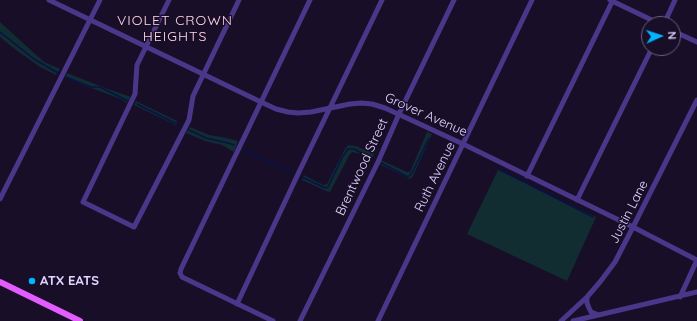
<!DOCTYPE html>
<style>
body{margin:0}
#map{position:relative;width:697px;height:321px;overflow:hidden;background:#180e28;font-family:Quicksand,sans-serif}
canvas{display:block}
.north{position:absolute;left:641px;top:16px;width:40px;height:40px;box-sizing:border-box;background:#180e28;border:1px solid #695e7e;border-radius:50%;rotate:87deg;font-size:11px;font-weight:700;line-height:16px;text-align:center;color:#e2d5ff}
.north::after{content:'';display:block;margin:auto;width:14px;height:18px;background:#01b4ff;clip-path:polygon(50% 0,100% 100%,50% 72%,0 100%)}
</style>
<div id="map">
<canvas width="697" height="321"></canvas>
<div class="north">N</div>
</div>
<script>
const ctx = document.querySelector('canvas').getContext('2d');
ctx.lineJoin = 'round';
function paint(path, color) { ctx.fillStyle = color; ctx.fill(path, 'evenodd'); }
const shape = rows => new Path2D(rows.map(r => 'M' + r).join(''));
function strokePath(path, color, width, dash) { ctx.strokeStyle = color; ctx.lineWidth = width; ctx.lineCap = dash ? 'butt' : 'round'; ctx.setLineDash(dash || []); ctx.stroke(path); }
function drawText(font, color, halo, rows, align = 'center') {
  ctx.font = font + ' Quicksand,sans-serif'; ctx.lineWidth = 3; ctx.setLineDash([]); ctx.textBaseline = 'middle'; ctx.strokeStyle = halo; ctx.fillStyle = color; for (const [text, x, y, turn = 0] of rows) {
    ctx.save(); ctx.translate(x, y); ctx.rotate((+turn || 0) * Math.PI / 180); ctx.textAlign = isNaN(turn) ? turn : align; if (halo) ctx.strokeText(text, 0, 0); ctx.fillText(text, 0, 0); ctx.restore();
  }
}
paint(shape([
 [0,22,44,62,60,69,56,75,40,67,16,50,0,37],
 [67,73,105,88,131,97,127,103,121,99,83,85,65,77],
 [136,101,177,121,176,125,134,105],
 [190,127,209,135,222,137,238,141,234,152,222,145,205,141,186,133],
 [427,132,432,134,413,176,410,179,379,164,381,160,407,172,410,172],
 [348,145,356,146,374,154,371,160,360,154,353,152,350,154,330,192,326,191,302,180,304,175,323,185,327,184,345,149],
 [498,170,596,217,567,281,467,234]
]), '#112d32');
strokePath(shape([
 [0,32,34,59,58,73],
 [66,77,91,87,100,87,128,101],
 [137,104,179,125],
 [189,130,206,138,228,143,234,145],
 [244,150,293,173],
 [381,163,408,177,412,173,429,138],
 [499,169,593,217],
 [302,177,325,188,328,187,343,156,348,149,354,149,372,159]
]), '#081248', 1.5);
strokePath(shape([
 [49,0,261,102,276,109,288,112,298,113,311,112,350,104,361,103,372,104,385,108,463,144,629,225,697,260],
 [169,0,137,65,135,94,83,202,134,227,189,120,193,96,239,0],
 [610,0,660,24],
 [664,24,675,0],
 [673,31,697,42],
 [527,176,613,0],
 [0,199,100,0],
 [577,200,652,48],
 [587,297,587,303,589,308,591,312,599,315],
 [680,297,697,260],
 [237,304,298,174,382,0],
 [273,321,182,277,180,273,181,269,310,0],
 [300,321,378,162,399,114,454,0],
 [378,321,532,0],
 [561,321,587,297,600,282,615,262,633,227,697,100],
 [573,321,697,292]
]), '#4b3789', 5);
strokePath(shape([
 [0,282,80,321]
]), '#e25cff', 6);
for (const [x, y, r, color] of [
 [32,281,4,"#01b4ff"]
]) { const dot = new Path2D(); dot.arc(x, y, r, 0, 2 * Math.PI); ctx.fillStyle = color; ctx.fill(dot); strokePath(dot, '#180e28', 1.5); }
drawText('13px', '#e2d5ff', '#180e28', [
 ["Grover Avenue",426,115,24],
 ["Brentwood Street",362,167,-65],
 ["Ruth Avenue",435,177,-64],
 ["Justin Lane",629,212,-63]
]);
drawText('bold 13px', '#e2d5ff', '#180e28', [
 ["ATX EATS",40,281]
], 'left');
ctx.letterSpacing = '1px';
drawText('14px', '#ffd7e9', '#180e28', [
 ["VIOLET CROWN",175,21],
 ["HEIGHTS",175,37]
]);
ctx.letterSpacing = '0px';
</script>
